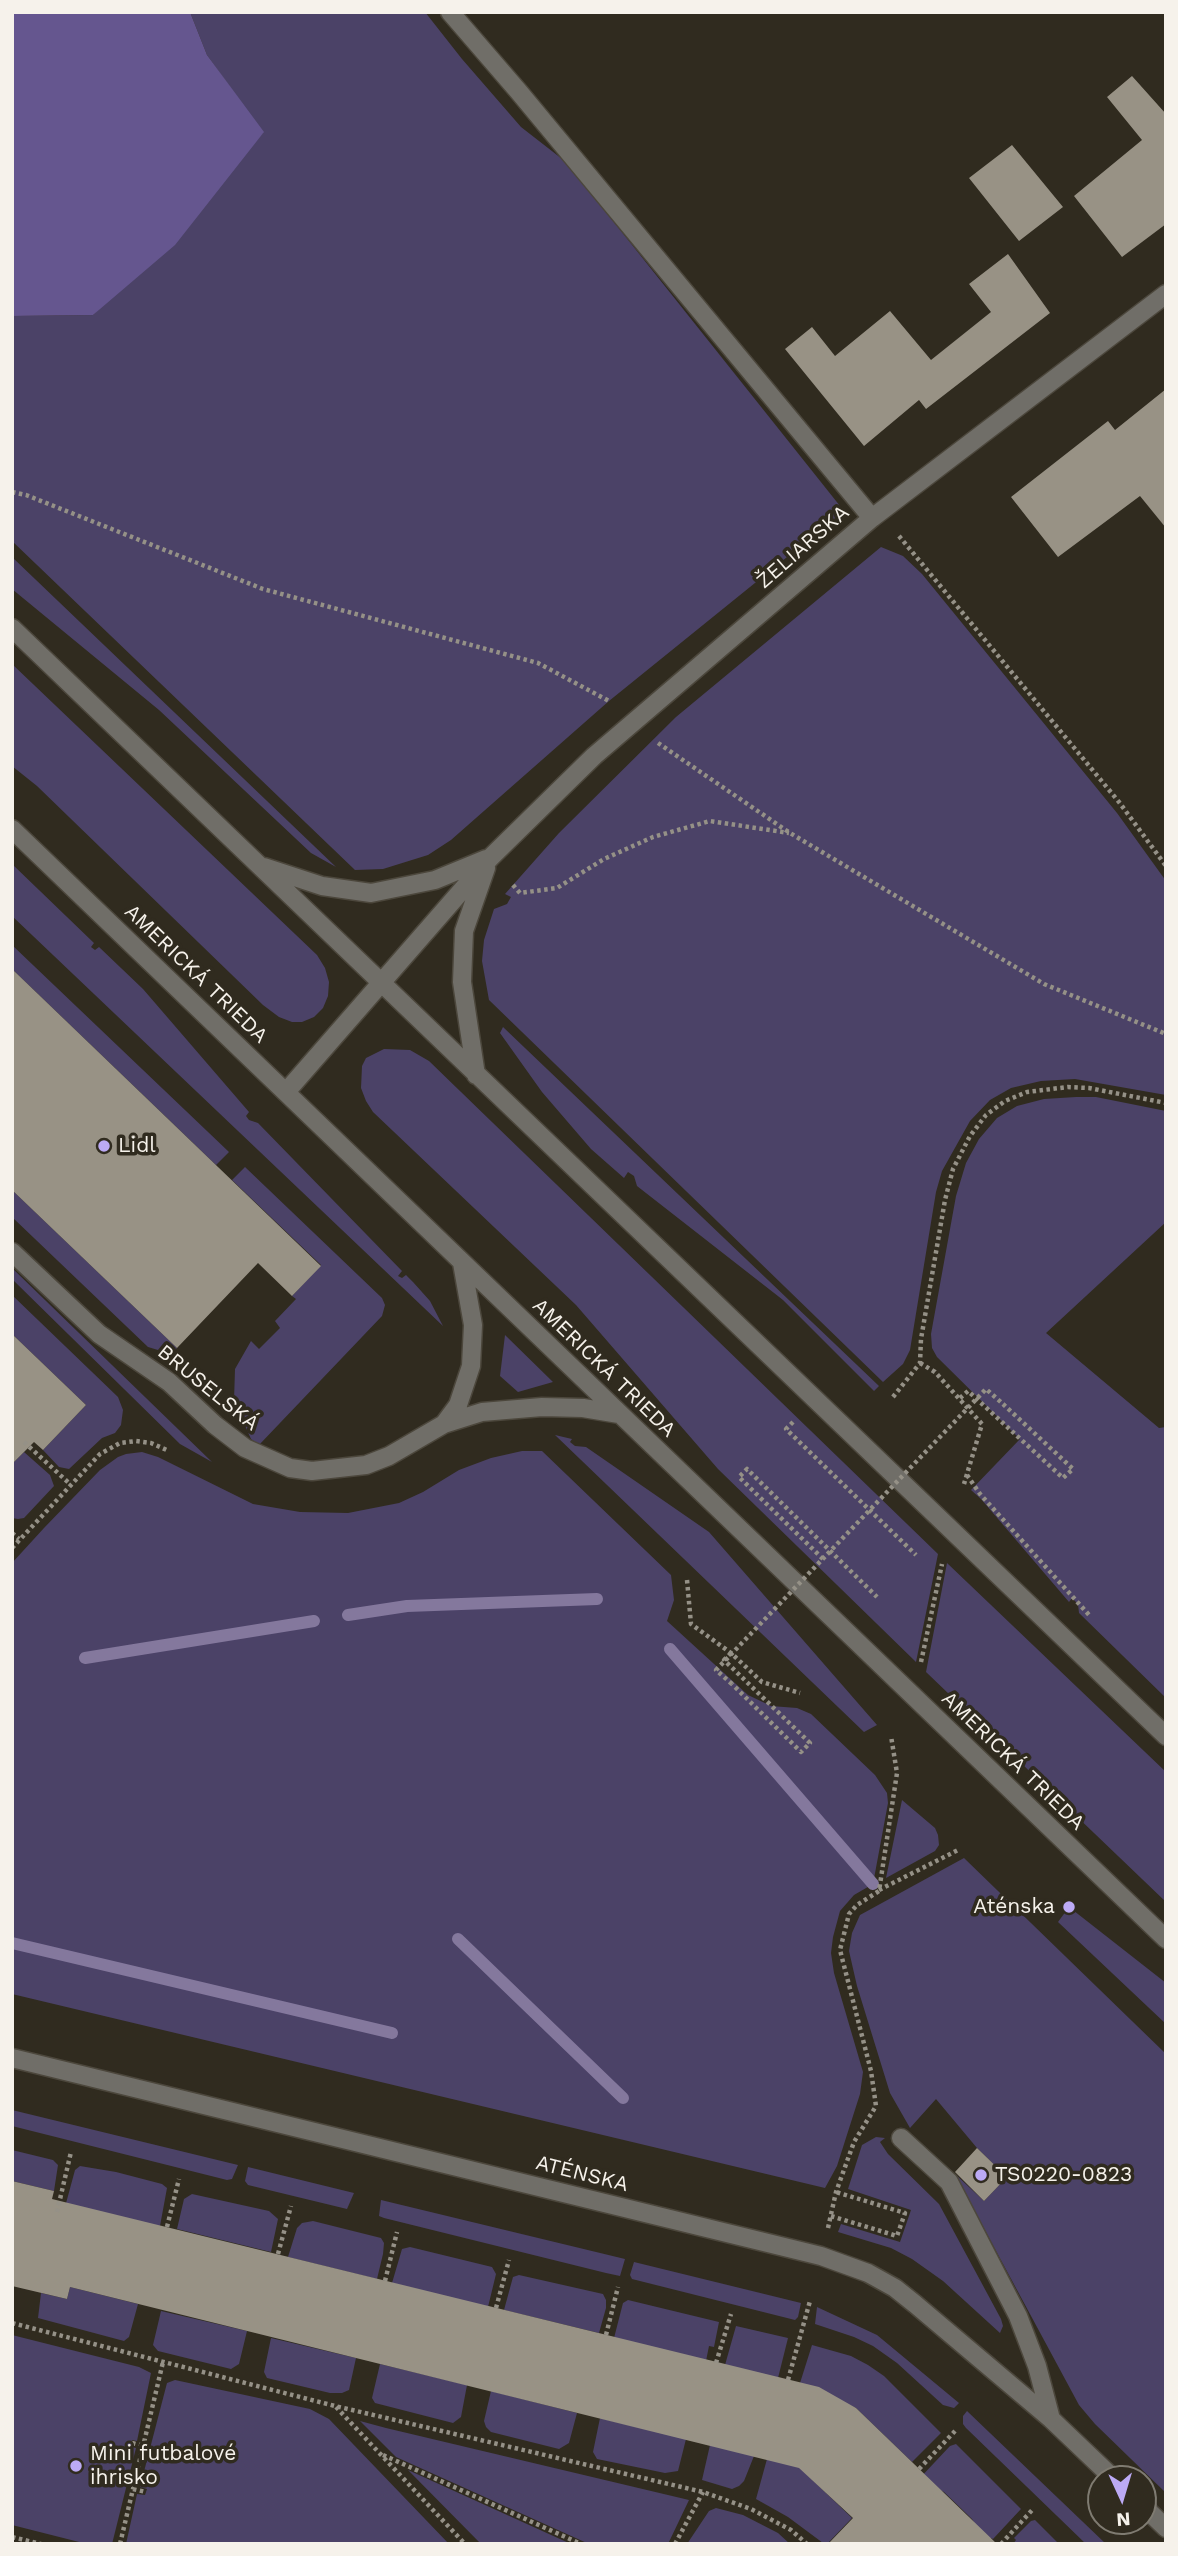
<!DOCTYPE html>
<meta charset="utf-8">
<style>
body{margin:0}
#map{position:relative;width:1178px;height:2556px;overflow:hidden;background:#302b1f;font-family:"Work Sans",sans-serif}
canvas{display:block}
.frame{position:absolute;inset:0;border:14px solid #f6f2eb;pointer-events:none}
.north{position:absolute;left:1087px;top:2465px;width:70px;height:70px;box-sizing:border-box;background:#302b1f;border:2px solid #7f7b71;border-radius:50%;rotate:176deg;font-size:19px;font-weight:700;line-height:28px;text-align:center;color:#f6f2eb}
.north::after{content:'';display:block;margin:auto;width:24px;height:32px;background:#bcaaf5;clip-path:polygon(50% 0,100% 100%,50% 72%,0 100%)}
</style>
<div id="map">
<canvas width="1178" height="2556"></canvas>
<div class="frame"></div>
<div class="north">N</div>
</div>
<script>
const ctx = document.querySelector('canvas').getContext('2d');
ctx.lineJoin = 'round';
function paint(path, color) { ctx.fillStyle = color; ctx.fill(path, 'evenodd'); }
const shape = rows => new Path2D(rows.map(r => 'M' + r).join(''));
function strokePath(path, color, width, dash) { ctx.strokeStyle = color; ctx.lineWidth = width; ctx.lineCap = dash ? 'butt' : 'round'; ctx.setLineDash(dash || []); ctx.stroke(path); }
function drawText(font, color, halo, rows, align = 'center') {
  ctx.font = font + ' "Work Sans",sans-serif'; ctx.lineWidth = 7; ctx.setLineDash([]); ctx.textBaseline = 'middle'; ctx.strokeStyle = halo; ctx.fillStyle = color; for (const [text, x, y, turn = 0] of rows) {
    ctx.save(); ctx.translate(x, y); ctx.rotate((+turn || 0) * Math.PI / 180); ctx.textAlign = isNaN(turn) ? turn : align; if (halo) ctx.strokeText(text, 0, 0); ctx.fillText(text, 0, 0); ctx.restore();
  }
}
paint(shape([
 [190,12,425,12,462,59,521,127,566,162,844,511,609,701,451,840,428,855,383,869,355,870,12,541,12,316,93,315,263,133,207,55],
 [881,547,903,556,922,574,1117,813,1166,881,1166,1095,1075,1079,1041,1081,1011,1088,990,1100,970,1121,942,1171,936,1192,910,1350,903,1364,883,1382,489,1000,482,961,484,940,494,909,507,904,511,897,505,894,559,833,676,717],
 [12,557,336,867,311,853,159,710,12,589],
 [12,664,317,955,325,968,329,982,328,996,323,1008,314,1017,302,1022,292,1022,279,1017,263,1005,37,786,12,766],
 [12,864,94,943,91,947,95,950,99,947,143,989,249,1112,246,1116,249,1120,258,1123,402,1271,398,1276,402,1278,406,1275,413,1282,430,1301,443,1326,12,916],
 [12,945,229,1152,216,1165,12,969],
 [503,1027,879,1386,874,1391,783,1300,637,1186,634,1176,628,1172,624,1178,591,1149,542,1092,500,1033],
 [384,1049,410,1050,429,1061,938,1554,916,1662,718,1469,576,1305,373,1112,366,1101,361,1088,362,1066,366,1058],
 [1076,1097,1096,1097,1166,1111,1166,1222,1046,1333,1159,1428,1166,1427,1166,1698,1079,1613,1078,1604,1072,1598,1069,1602,981,1499,971,1490,1020,1439,937,1357,932,1348,931,1334,956,1196,966,1163,979,1139,997,1118,1017,1106,1044,1099],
 [245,1167,382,1298,385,1305,382,1316,259,1445,251,1439,234,1401,235,1369,251,1341,259,1349,280,1328,275,1321,296,1299,292,1296,321,1265,232,1180],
 [12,1190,177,1348,175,1350,168,1353,148,1347,12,1217],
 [12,1268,212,1462,180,1444,12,1279],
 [12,1295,118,1397,123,1410,121,1425,115,1433,102,1438,69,1469,59,1467,43,1450,86,1405,12,1334],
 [505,1335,553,1382,518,1392,500,1376],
 [555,1435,572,1439,570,1442,575,1446,586,1447,709,1532,877,1725,864,1732],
 [522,1451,542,1451,671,1575,674,1600,667,1621,748,1695,771,1706,797,1708,811,1714,875,1775,887,1793,888,1803,873,1884,854,1895,840,1911,833,1937,831,1953,834,1973,863,2072,860,2094,837,2166,825,2188,12,1994,12,1563,44,1528,100,1470,118,1457,126,1454,142,1452,158,1457,253,1504,300,1512,348,1513,399,1503,423,1492,459,1470,491,1458],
 [24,1452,50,1475,54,1486,24,1518,18,1519,12,1518,12,1464],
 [947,1563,1166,1772,1166,1902,926,1672],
 [902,1800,935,1828,938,1835,939,1845,935,1851,886,1878],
 [964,1858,1166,2054,1166,2493,1095,2424,1079,2405,954,2173,984,2201,1007,2177,977,2148,936,2099,910,2128,890,2093,857,1986,849,1951,852,1933,860,1915],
 [1069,1907,1166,1983,1166,2024,1058,1922],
 [12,2110,238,2165,232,2179,227,2180,12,2126],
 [876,2137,885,2138,880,2142,888,2154,939,2204,1001,2319,1003,2326,1000,2333,943,2281,912,2259,891,2248,838,2232,841,2224,900,2242,911,2210,848,2189,862,2145],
 [12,2150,53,2160,58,2165,54,2191,12,2181],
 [80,2166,116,2172,162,2184,167,2188,160,2226,65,2207,75,2170],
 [248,2167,354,2193,347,2209,248,2185,245,2181],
 [192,2194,269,2211,278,2219,271,2252,177,2229,184,2199],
 [381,2200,625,2259,620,2276,606,2273,384,2218,379,2216],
 [313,2221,381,2238,384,2243,383,2254,377,2279,288,2257,297,2228,302,2223],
 [410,2247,492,2267,496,2274,488,2307,392,2283,402,2249],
 [634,2262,801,2303,798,2317,795,2320,632,2279,630,2275],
 [519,2275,603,2294,606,2300,606,2308,599,2333,504,2310,513,2277],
 [70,2287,138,2304,129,2337,124,2341,38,2318,41,2293,67,2299],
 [628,2300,719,2322,714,2347,709,2346,706,2361,614,2338,623,2303],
 [817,2307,877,2335,959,2403,954,2408,943,2405,897,2363,873,2346,854,2337,815,2324],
 [161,2311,247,2331,239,2364,231,2369,158,2351,153,2345],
 [736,2326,788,2338,778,2378,725,2365],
 [12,2335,139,2367,151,2373,137,2441,132,2440,131,2447,136,2448,112,2544,87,2544,12,2525],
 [271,2338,356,2358,349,2390,342,2393,330,2393,267,2378,264,2372],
 [812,2345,851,2356,868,2365,884,2376,941,2433,912,2462,856,2408,800,2383],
 [380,2364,467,2385,461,2417,453,2423,375,2403,372,2398],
 [175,2380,310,2409,329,2419,449,2544,126,2544,137,2494,145,2495,147,2489,140,2487,167,2383],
 [491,2391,577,2413,569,2443,559,2449,491,2432,486,2427,484,2421],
 [967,2411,1106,2544,1086,2544,966,2428,963,2424,963,2416],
 [600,2418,686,2439,678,2471,665,2473,597,2459,593,2452],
 [360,2421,386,2428,689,2500,668,2544,589,2544,396,2457],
 [956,2444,1021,2509,993,2539,991,2538,986,2543,972,2519,944,2492,919,2479,950,2446],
 [710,2445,754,2456,744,2481,739,2486,732,2489,702,2480],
 [767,2459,799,2467,852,2518,828,2543,823,2543,788,2517,756,2499],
 [408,2470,571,2544,481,2544],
 [716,2508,743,2515,778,2533,790,2544,687,2544,709,2511],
 [1035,2520,1059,2544,1013,2544,1016,2540,1014,2538,1031,2521]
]), '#4b4267');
paint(shape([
 [12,12,190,12,207,55,264,132,175,245,93,315,12,316]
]), '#65568f');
strokePath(shape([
 [348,1615,407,1606,597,1599],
 [670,1649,873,1884],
 [85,1658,314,1621],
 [458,1939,623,2098],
 [12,1943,392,2033]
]), '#84789d', 12);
paint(shape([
 [1132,76,1166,114,1166,224,1122,257,1074,196,1142,140,1107,97],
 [1012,145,1063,207,1019,241,969,178],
 [1008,254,1050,313,926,409,919,400,864,446,785,349,812,327,835,356,890,311,931,360,991,312,969,284],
 [1166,389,1166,528,1140,496,1058,557,1011,497,1108,421,1115,430],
 [12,969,321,1266,292,1296,258,1263,177,1348,12,1190],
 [12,1334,86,1405,43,1450,34,1442,12,1464],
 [977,2148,1007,2177,984,2201,955,2172],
 [12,2181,54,2191,52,2199,819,2387,856,2408,997,2544,828,2544,853,2518,799,2468,70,2287,67,2299,12,2286]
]), '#989285');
const minor = shape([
 [450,12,519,92,872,518],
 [12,628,1166,1736],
 [12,829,1166,1939],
 [264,867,322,886,371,893,435,880,486,859],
 [476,1075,462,982,464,931,486,868],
 [286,1092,490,858,594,756,872,518,1166,294],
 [12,1252,99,1334,169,1382,215,1425,245,1448,290,1468,312,1471,366,1465,389,1456,444,1424,458,1405,471,1366,473,1325,462,1263],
 [444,1424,482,1412,542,1407,583,1408,619,1414],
 [12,2058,821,2256,868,2273,895,2288,915,2304,1051,2419,1114,2479],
 [901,2138,949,2182,1018,2316,1037,2366,1051,2419],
 [1143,2506,1166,2528]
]);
strokePath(minor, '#4c473c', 21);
strokePath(shape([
 [12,492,26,495,263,589,538,663,609,701],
 [899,536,1119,802,1166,866],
 [658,743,790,833,1044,984,1166,1034],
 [513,885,520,893,557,888,604,859,653,837,710,821,789,833],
 [920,1363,935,1372,982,1424,964,1484],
 [893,1397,920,1363,921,1339,945,1200,953,1169,970,1136,986,1115,1005,1101,1027,1092,1068,1087,1089,1088,1166,1103],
 [960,1398,968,1391,1063,1478,1073,1469,1003,1404],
 [793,1422,786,1429,916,1555],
 [24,1442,70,1484],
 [967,1475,980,1494,1090,1616],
 [12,1533,19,1539],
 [12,1548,100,1454,120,1443,136,1441,151,1443,169,1451],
 [823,1559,739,1477,747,1469,877,1597],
 [687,1580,691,1624,731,1653,762,1682,800,1693],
 [731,1653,724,1660,810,1743,801,1752,732,1684],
 [921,1662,942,1564],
 [879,1890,960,1849],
 [57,2212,71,2152],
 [831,2216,897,2236,905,2213,836,2192],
 [167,2227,179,2179],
 [828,2228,836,2192,854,2142,876,2106,871,2071,840,1950,849,1914,857,1905,879,1891,897,1773,891,1736],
 [278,2254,291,2206],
 [385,2281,397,2232],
 [496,2308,509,2260],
 [12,2323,335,2406,703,2492,751,2509,791,2530,807,2544],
 [606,2335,618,2287],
 [716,2363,731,2314],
 [788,2380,810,2301],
 [336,2407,465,2544],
 [132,2443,144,2446],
 [383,2455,581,2544],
 [919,2469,955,2431],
 [133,2489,146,2492],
 [12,2537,41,2544],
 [120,2544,163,2362],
 [675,2544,703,2492],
 [1001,2544,1034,2508]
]), '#959187', 4.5, [3.5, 3.5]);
strokePath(minor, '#706e68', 18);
strokePath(shape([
 [732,1684,716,1670,986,1389,1003,1404]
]), '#959187', 4.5, [3.5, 3.5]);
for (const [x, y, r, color] of [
 [104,1146,7,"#bcaaf5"],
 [1069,1907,7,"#bcaaf5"],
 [981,2175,7,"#bcaaf5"],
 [76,2466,7,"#bcaaf5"]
]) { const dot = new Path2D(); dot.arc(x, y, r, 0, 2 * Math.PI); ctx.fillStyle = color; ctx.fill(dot); strokePath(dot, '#302b1f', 2.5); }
drawText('21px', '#f6f2eb', '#302b1f', [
 ["ŽELIARSKA",803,547,-41],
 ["AMERICKÁ TRIEDA",196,974,44],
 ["AMERICKÁ TRIEDA",604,1368,44],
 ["BRUSELSKÁ",208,1388,39],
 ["AMERICKÁ TRIEDA",1013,1761,44],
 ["ATÉNSKA",582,2174,14]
]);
drawText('21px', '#f6f2eb', '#302b1f', [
 ["Lidl",118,1146],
 ["Aténska",1055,1907,"right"],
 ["TS0220-0823",995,2175],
 ["Mini futbalové",90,2454],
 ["ihrisko",90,2478]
], 'left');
</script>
